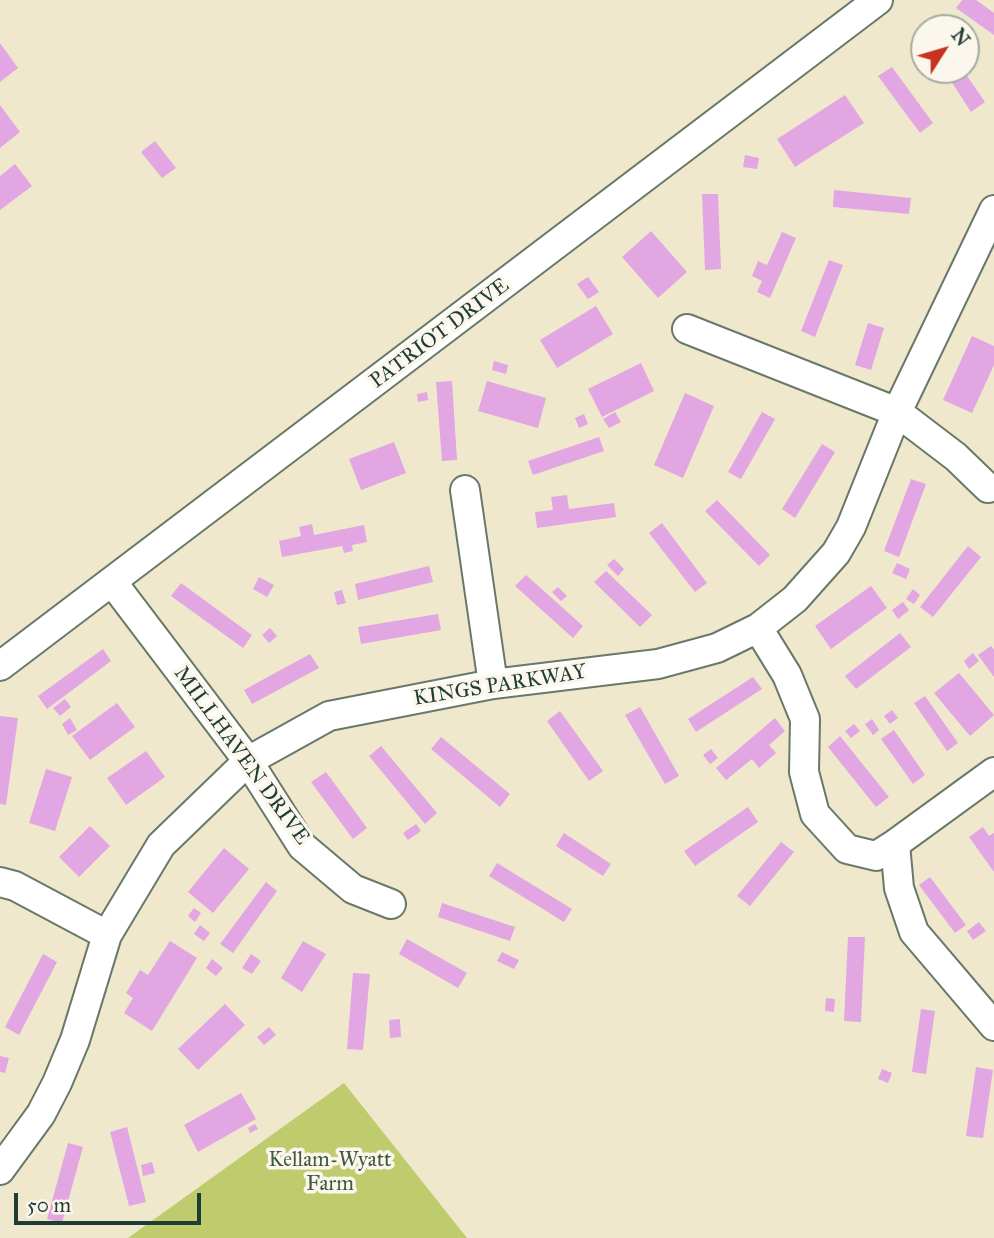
<!DOCTYPE html>
<style>
body{margin:0}
#map{position:relative;width:994px;height:1238px;overflow:hidden;background:#f0e8cc;font-family:"IM FELL Great Primer",serif}
canvas{display:block}
.north{position:absolute;left:910px;top:14px;width:70px;height:70px;box-sizing:border-box;background:#fbf7ec;border:2px solid #a3ada2;border-radius:50%;rotate:53deg;font-size:19px;font-weight:700;line-height:28px;text-align:center;color:#1f3d34}
.north::after{content:'';display:block;margin:auto;width:24px;height:32px;background:#c8321e;clip-path:polygon(50% 0,100% 100%,50% 72%,0 100%)}
.scale{position:absolute;left:14px;top:1193px;width:187px;height:32px;box-sizing:border-box;border:4px solid #1f3d34;border-top:0;padding-left:9px;font-size:21px;line-height:24px;white-space:nowrap;color:#1f3d34;-webkit-text-stroke:5px #fbf7ec;paint-order:stroke}
</style>
<div id="map">
<canvas width="994" height="1238"></canvas>
<div class="north">N</div>
<div class="scale">50 m</div>
</div>
<script>
const ctx = document.querySelector('canvas').getContext('2d');
ctx.lineJoin = 'round';
function paint(path, color) { ctx.fillStyle = color; ctx.fill(path, 'evenodd'); }
const shape = rows => new Path2D(rows.map(r => 'M' + r).join(''));
function strokePath(path, color, width, dash) { ctx.strokeStyle = color; ctx.lineWidth = width; ctx.lineCap = dash ? 'butt' : 'round'; ctx.setLineDash(dash || []); ctx.stroke(path); }
function drawText(font, color, halo, rows, align = 'center') {
  ctx.font = font + ' "IM FELL Great Primer",serif'; ctx.lineWidth = 7; ctx.setLineDash([]); ctx.textBaseline = 'middle'; ctx.strokeStyle = halo; ctx.fillStyle = color; for (const [text, x, y, turn = 0] of rows) {
    ctx.save(); ctx.translate(x, y); ctx.rotate((+turn || 0) * Math.PI / 180); ctx.textAlign = isNaN(turn) ? turn : align; if (halo) ctx.strokeText(text, 0, 0); ctx.fillText(text, 0, 0); ctx.restore();
  }
}
paint(shape([
 [344,1083,467,1238,128,1238]
]), '#bfcc6d');
paint(shape([
 [962,0,976,0,994,13,994,35,956,8],
 [0,43,18,68,0,82],
 [892,67,933,123,920,133,878,76],
 [944,70,963,70,985,102,971,112],
 [845,95,864,123,795,167,777,139],
 [0,105,20,132,0,148],
 [155,141,176,168,162,178,141,152],
 [745,155,759,158,757,169,743,167],
 [15,164,32,186,0,210,0,176],
 [834,190,911,198,909,214,833,207],
 [702,194,718,194,721,269,705,270],
 [651,231,687,272,658,298,622,257],
 [782,232,796,238,770,298,757,292,762,281,752,276,758,261,767,265],
 [829,260,843,265,815,337,801,331],
 [588,277,599,292,588,299,577,284],
 [596,306,613,334,557,368,540,340],
 [868,323,884,328,871,370,855,365],
 [972,336,994,346,994,365,972,413,943,400],
 [494,361,508,365,506,374,492,370],
 [641,363,654,391,602,417,588,389],
 [452,381,457,460,442,461,436,382],
 [487,381,546,398,538,428,478,411],
 [427,392,428,400,418,402,417,394],
 [685,393,714,406,683,478,654,465],
 [615,412,621,422,609,428,603,419],
 [762,412,775,419,741,479,728,472],
 [584,414,588,424,579,428,575,418],
 [599,437,604,451,533,475,528,461],
 [394,442,406,473,361,490,349,459],
 [822,444,835,452,795,518,782,509],
 [911,479,926,484,899,557,884,551],
 [567,495,569,509,614,503,616,517,537,528,535,512,553,510,551,497],
 [717,500,770,555,759,566,705,511],
 [662,523,707,583,695,592,649,533],
 [312,524,314,535,364,525,367,542,352,545,353,551,344,553,342,546,282,557,279,541,301,536,299,527],
 [968,546,981,557,933,617,920,607],
 [614,559,624,569,618,576,607,565],
 [897,563,910,569,906,579,892,573],
 [429,566,433,582,358,600,355,584],
 [606,571,652,615,640,627,594,582],
 [526,575,583,626,573,638,515,586],
 [259,577,274,585,267,597,253,589],
 [181,583,252,635,243,648,171,596],
 [871,586,887,608,831,649,815,626],
 [558,587,567,596,561,601,552,592],
 [913,589,920,595,914,604,906,599],
 [342,590,346,603,337,605,334,592],
 [903,602,909,610,898,619,892,610],
 [438,614,441,630,361,644,358,627],
 [270,628,277,636,269,643,262,635],
 [900,633,911,647,856,689,845,676],
 [991,646,994,650,994,677,978,655],
 [103,649,111,661,47,709,38,696],
 [973,653,979,661,969,669,964,661],
 [310,654,319,668,252,704,244,690],
 [959,673,994,715,970,736,934,693],
 [753,677,762,689,696,732,688,719],
 [925,696,958,743,947,751,914,703],
 [65,699,71,707,60,716,53,708],
 [117,703,135,727,90,760,72,736],
 [640,707,679,776,665,784,625,715],
 [892,710,898,718,890,724,884,716],
 [560,711,603,771,589,781,547,721],
 [0,716,18,718,6,805,0,804],
 [70,718,77,730,68,735,62,724],
 [775,718,785,731,769,745,776,753,759,768,752,759,726,780,716,768],
 [872,719,879,730,873,735,865,724],
 [854,724,860,731,851,738,845,731],
 [894,730,925,775,913,784,881,739],
 [840,736,889,797,876,807,828,747],
 [441,737,510,794,500,807,431,749],
 [381,746,437,813,425,824,369,756],
 [711,749,718,758,710,764,703,755],
 [146,751,165,777,126,805,107,778],
 [46,769,72,777,55,831,29,823],
 [326,772,367,828,353,839,311,782],
 [748,807,758,822,695,866,684,851],
 [416,824,421,831,408,840,403,833],
 [90,826,110,846,79,877,59,857],
 [983,827,989,836,994,833,994,872,969,837],
 [564,833,611,864,603,876,556,846],
 [781,842,794,852,750,906,737,896],
 [224,848,249,869,213,913,188,892],
 [497,863,572,909,564,922,489,876],
 [930,877,966,925,955,933,919,885],
 [266,882,277,891,233,953,220,944],
 [442,903,515,927,510,941,438,917],
 [194,908,201,913,195,922,188,916],
 [979,922,986,931,973,940,967,931],
 [200,925,210,933,204,941,194,934],
 [848,937,865,937,861,1022,844,1021],
 [407,939,467,973,458,988,399,954],
 [170,941,197,958,152,1031,124,1013,133,998,126,993,140,970,148,975],
 [303,941,326,954,302,992,281,978],
 [502,952,519,960,514,969,497,961],
 [43,954,57,962,19,1035,5,1027],
 [251,954,261,961,252,974,242,968],
 [212,959,223,968,216,976,206,968],
 [353,973,370,974,363,1050,347,1049],
 [826,998,835,999,834,1012,825,1011],
 [225,1004,245,1025,198,1070,178,1049],
 [921,1009,935,1011,926,1074,912,1072],
 [400,1019,401,1037,390,1038,389,1020],
 [269,1027,276,1035,264,1045,257,1037],
 [0,1056,9,1058,5,1073,0,1072],
 [976,1067,993,1070,983,1138,966,1136],
 [882,1069,892,1073,888,1083,878,1079],
 [241,1093,256,1119,198,1152,184,1125],
 [255,1124,258,1129,250,1133,248,1128],
 [127,1127,146,1202,129,1206,110,1132],
 [68,1143,83,1147,62,1223,47,1219],
 [152,1162,155,1173,143,1176,141,1165]
]), '#e2a6e3');
const minor = shape([
 [687,329,897,412,956,457,988,488],
 [465,490,493,684],
 [113,583,248,761,302,846,353,889,391,904],
 [758,628,787,675,805,719,804,772,815,814,847,849,876,856,895,844,899,888,914,932,994,1026],
 [0,666,878,0],
 [895,844,994,772],
 [0,882,15,886,107,935],
 [0,1170,41,1114,57,1083,75,1040,107,935,161,845,248,761,329,716,493,684,658,664,717,648,758,628,795,599,836,553,851,527,897,412,994,210]
]);
strokePath(minor, '#687969', 32);
strokePath(minor, '#fff', 28);
drawText('21px', '#1f3d34', '#fbf7ec', [
 ["PATRIOT DRIVE",440,334,-37],
 ["KINGS PARKWAY",500,686,-9],
 ["MILLHAVEN DRIVE",241,756,54]
]);
drawText('21px', '#3f5a3f', '#fbf7ec', [
 ["Kellam-Wyatt",330,1161],
 ["Farm",330,1185]
]);
</script>
